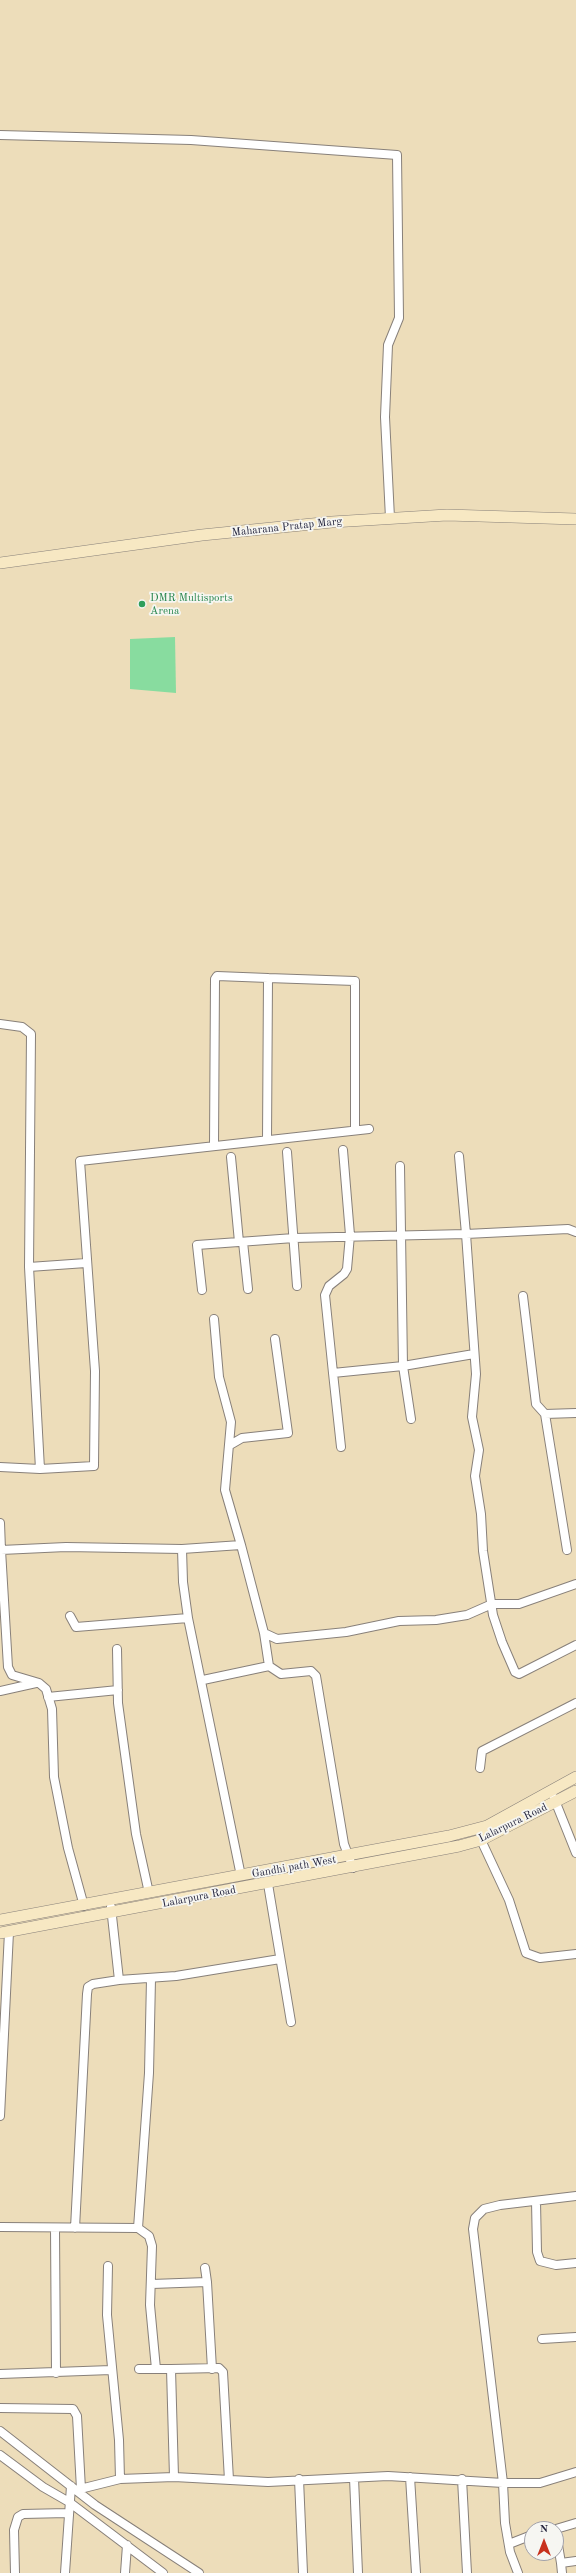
<!DOCTYPE html>
<style>
body{margin:0}
#map{position:relative;width:576px;height:2573px;overflow:hidden;background:#edddba;font-family:"Old Standard TT",serif}
canvas{display:block}
.north{position:absolute;left:524px;top:2521px;width:40px;height:40px;box-sizing:border-box;background:#f6f6f2;border:1px solid #a1a1a9;border-radius:50%;rotate:0deg;font-size:11px;font-weight:700;line-height:16px;text-align:center;color:#22223b}
.north::after{content:'';display:block;margin:auto;width:14px;height:18px;background:#c8321e;clip-path:polygon(50% 0,100% 100%,50% 72%,0 100%)}
</style>
<div id="map">
<canvas width="576" height="2573"></canvas>
<div class="north">N</div>
</div>
<script>
const ctx = document.querySelector('canvas').getContext('2d');
ctx.lineJoin = 'round';
function paint(path, color) { ctx.fillStyle = color; ctx.fill(path, 'evenodd'); }
const shape = rows => new Path2D(rows.map(r => 'M' + r).join(''));
function strokePath(path, color, width, dash) { ctx.strokeStyle = color; ctx.lineWidth = width; ctx.lineCap = dash ? 'butt' : 'round'; ctx.setLineDash(dash || []); ctx.stroke(path); }
function drawText(font, color, halo, rows, align = 'center') {
  ctx.font = font + ' "Old Standard TT",serif'; ctx.lineWidth = 3.5; ctx.setLineDash([]); ctx.textBaseline = 'middle'; ctx.strokeStyle = halo; ctx.fillStyle = color; for (const [text, x, y, turn = 0] of rows) {
    ctx.save(); ctx.translate(x, y); ctx.rotate((+turn || 0) * Math.PI / 180); ctx.textAlign = isNaN(turn) ? turn : align; if (halo) ctx.strokeText(text, 0, 0); ctx.fillText(text, 0, 0); ctx.restore();
  }
}
paint(shape([
 [175,637,176,693,130,689,130,639]
]), '#88dc9f');
const street = shape([
 [0,135,191,140,397,155,399,318,388,345,385,417,390,518],
 [0,1024,22,1027,31,1034,29,1267,40,1469],
 [267,1140,268,978,355,981,355,1130],
 [214,1145,215,979,217,976,268,978],
 [287,1152,297,1286],
 [459,1156,466,1234,568,1229,576,1232],
 [231,1157,239,1242],
 [400,1166,403,1366,411,1419],
 [243,1242,248,1289],
 [29,1267,86,1263],
 [202,1290,197,1245,294,1238,466,1234,476,1374,472,1417,479,1450,475,1476,481,1514,483,1551,493,1615,502,1642,515,1672,519,1674,576,1645],
 [523,1296,536,1404,545,1414,576,1413],
 [214,1319,219,1377,231,1422,225,1490,241,1545],
 [333,1373,325,1295,329,1286,344,1274,347,1269,350,1235,343,1150],
 [545,1414,567,1550],
 [230,1445,242,1438,288,1433,275,1339],
 [341,1447,333,1373,403,1366,474,1354],
 [0,1467,40,1469,94,1466,95,1371,80,1161,369,1129],
 [0,1523,1,1550,66,1547,182,1549,241,1545,264,1633,277,1639,346,1632,399,1621,436,1620,467,1615,492,1604,519,1604,576,1584],
 [1,1550,8,1667,12,1675,39,1683,46,1689,52,1709,54,1777,68,1848,84,1906],
 [70,1616,76,1627,188,1618,183,1582,182,1549],
 [188,1618,241,1876],
 [264,1633,269,1666,281,1674,311,1671,316,1676,344,1844,353,1868],
 [117,1649,118,1703,136,1834,149,1893],
 [203,1680,269,1666],
 [0,1691,36,1683],
 [48,1697,118,1690],
 [480,1768,482,1751,576,1703],
 [554,1798,576,1853],
 [481,1840,509,1900,526,1953,540,1958,576,1954],
 [268,1884,291,2022],
 [111,1907,119,1980,176,1976,280,1959],
 [0,2116,9,1932],
 [576,2196,500,2205,484,2209,475,2218,473,2229,503,2483,540,2483,576,2472],
 [536,2201,537,2252,540,2261,556,2265,576,2263],
 [0,2227,138,2228,149,2236,152,2246,150,2305,156,2369,171,2369,174,2477,268,2482,388,2476,503,2483,505,2523,510,2552,518,2573],
 [55,2228,56,2373],
 [75,2228,87,1994,88,1987,93,1984,119,1980],
 [138,2228,149,2073,151,1979],
 [108,2266,107,2315,119,2440,120,2479,174,2477],
 [205,2268,207,2282],
 [152,2284,207,2282,212,2369],
 [542,2339,576,2337],
 [139,2369,156,2369],
 [171,2369,219,2368,223,2372,229,2480],
 [0,2374,111,2370],
 [0,2408,73,2409,77,2416,81,2489],
 [0,2431,95,2505,199,2573],
 [0,2455,43,2487,69,2502,163,2573],
 [410,2477,416,2573],
 [354,2478,358,2573],
 [299,2479,303,2573],
 [462,2479,467,2573],
 [76,2490,120,2479],
 [556,2529,576,2523],
 [556,2533,561,2563],
 [509,2544,532,2535],
 [15,2573,14,2530,18,2517,23,2514,67,2513],
 [65,2573,71,2486],
 [125,2573,127,2545],
 [562,2573,561,2563,576,2561]
]);
const secondary = shape([
 [0,563,202,535,332,522,447,515,576,519],
 [0,1920,449,1836,487,1826,576,1777],
 [0,1933,459,1846,481,1840,576,1791]
]);
strokePath(street, '#88807a', 10);
strokePath(secondary, '#88807a', 12);
strokePath(street, '#fff', 8);
strokePath(secondary, '#f7e8c3', 11);
for (const [x, y, r, color] of [
 [142,604,4,"#2e9e5b"]
]) { const dot = new Path2D(); dot.arc(x, y, r, 0, 2 * Math.PI); ctx.fillStyle = color; ctx.fill(dot); strokePath(dot, '#f6f6f2', 1.5); }
drawText('11px', '#22223b', '#f6f6f2', [
 ["Maharana Pratap Marg",287,527,-6],
 ["Lalarpura Road",513,1823,-26],
 ["Gandhi path West",294,1867,-10],
 ["Lalarpura Road",199,1897,-11]
]);
drawText('11px', '#27864d', '#f6f6f2', [
 ["DMR Multisports",150,598],
 ["Arena",150,611]
], 'left');
</script>
